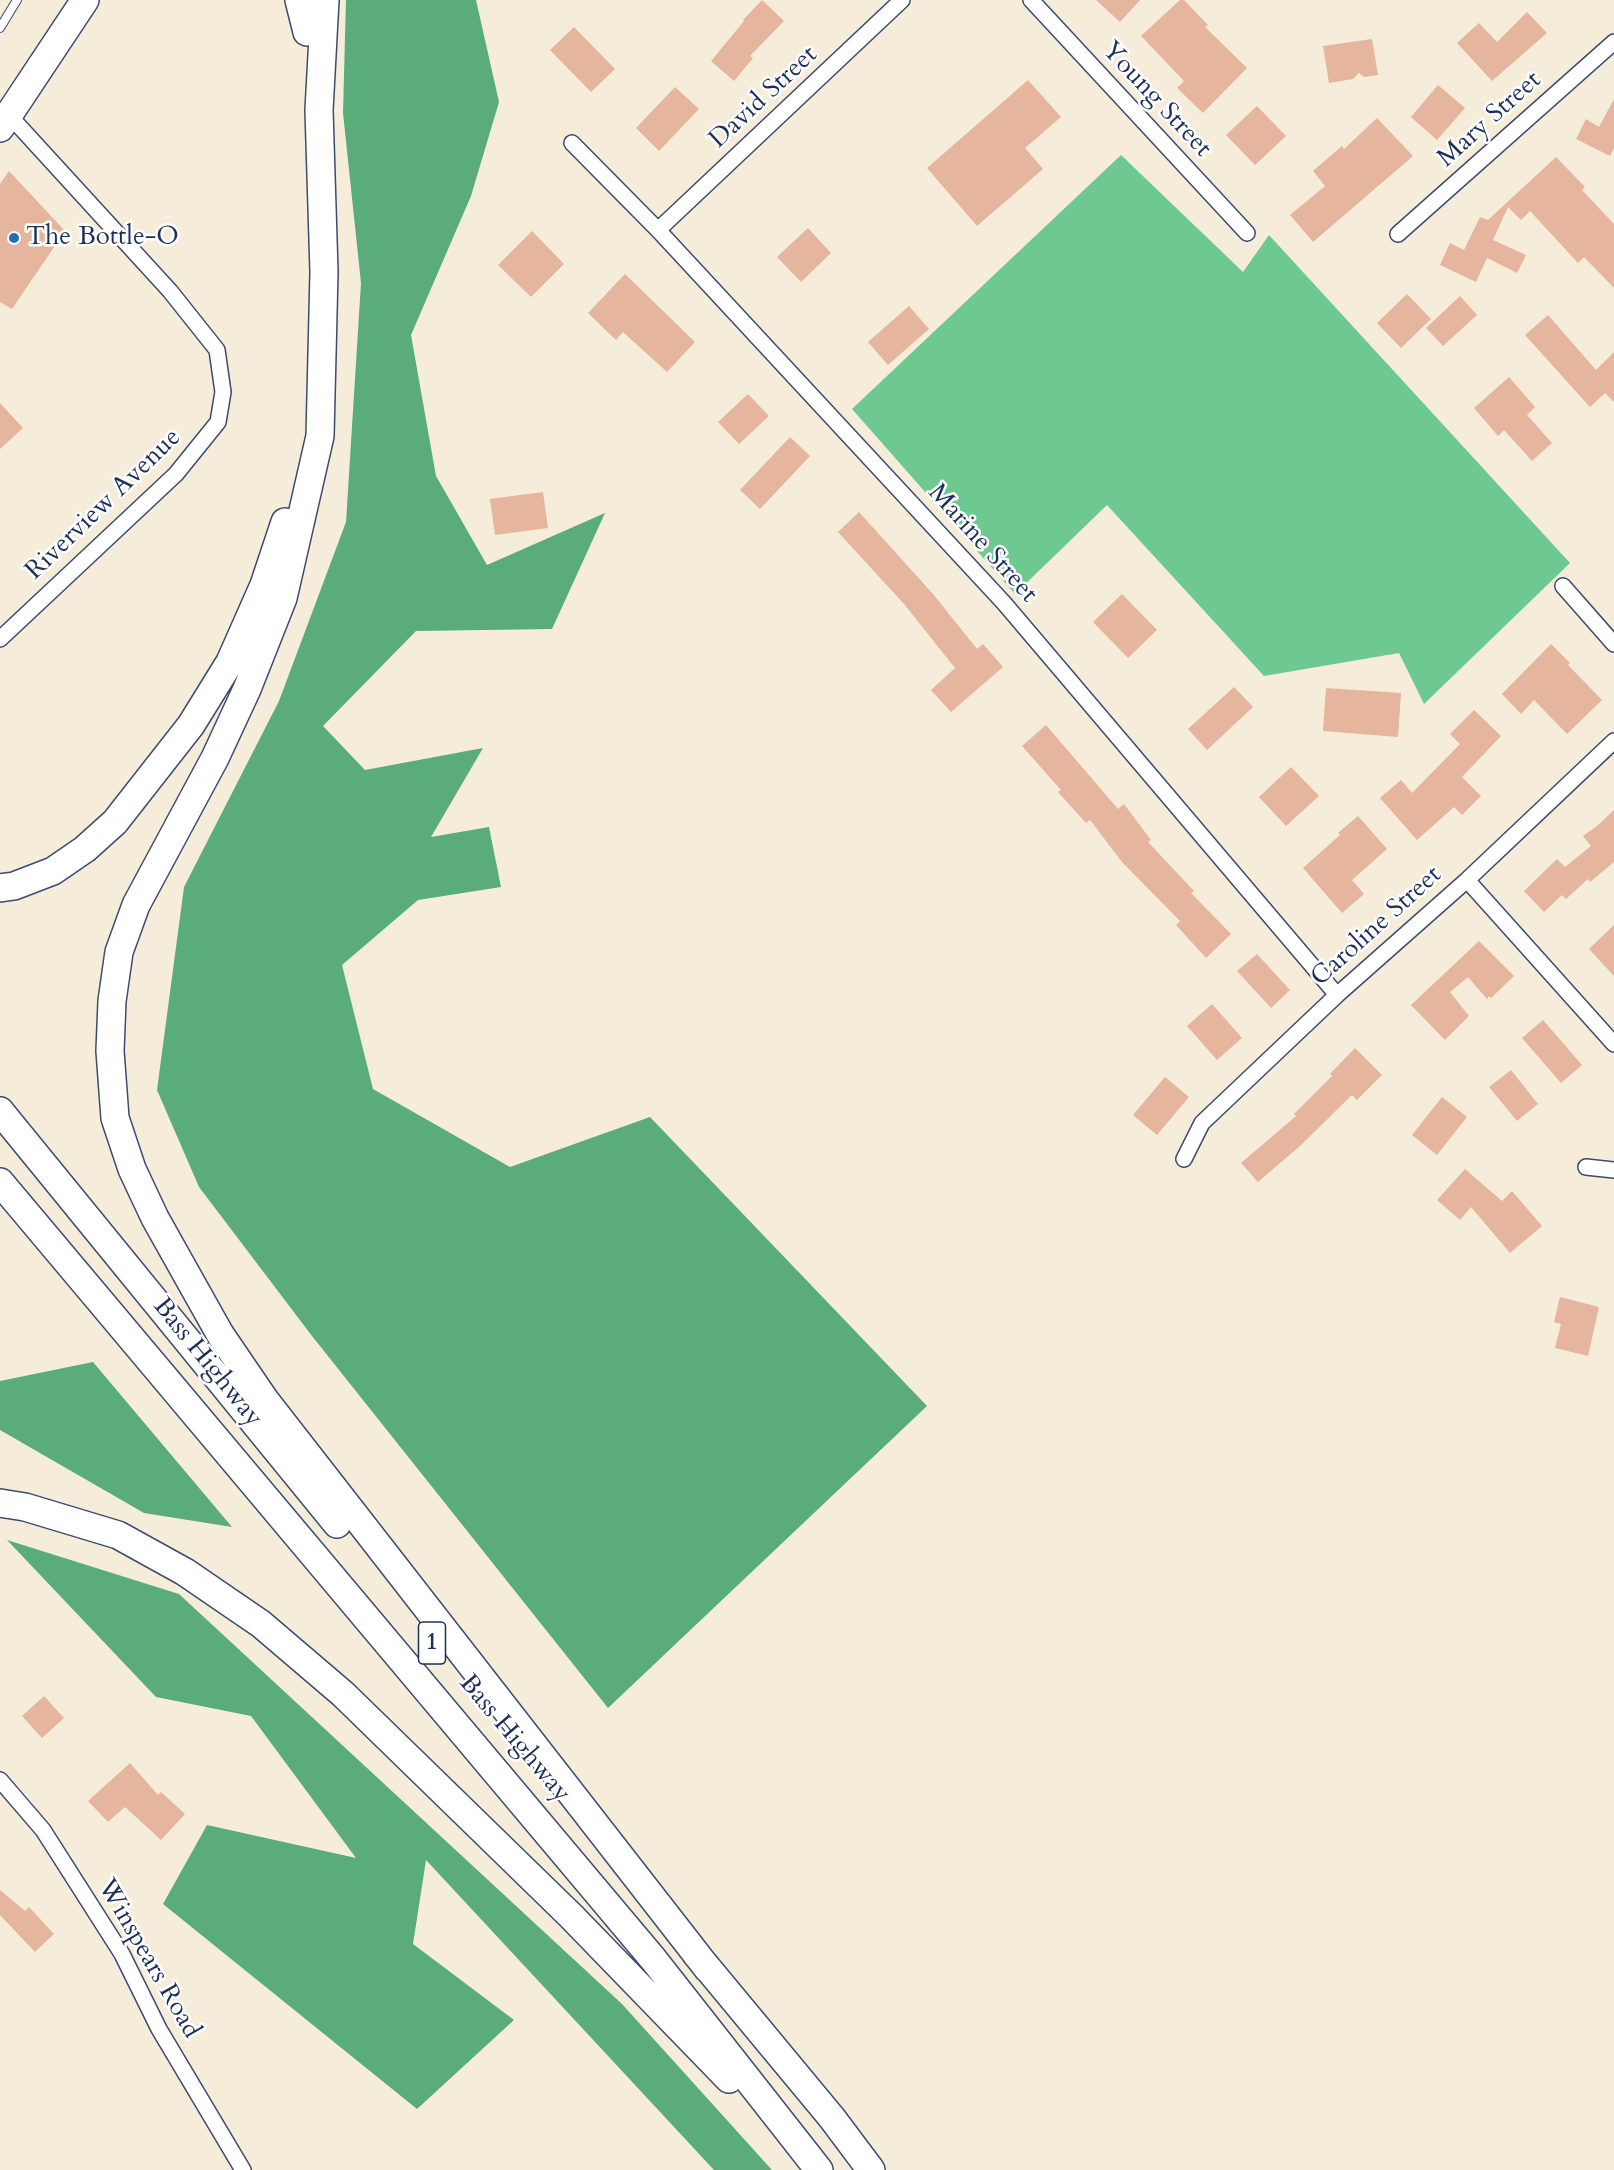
<!DOCTYPE html>
<style>
body{margin:0}
canvas{display:block;background:#f5ecd9}
</style>
<canvas width="1614" height="2170"></canvas>
<script>
const ctx = document.querySelector('canvas').getContext('2d');
ctx.lineJoin = 'round';
function paint(path, color) { ctx.fillStyle = color; ctx.fill(path, 'evenodd'); }
const shape = rows => new Path2D(rows.map(r => 'M' + r).join(''));
function strokePath(path, color, width, dash) { ctx.strokeStyle = color; ctx.lineWidth = width; ctx.lineCap = dash ? 'butt' : 'round'; ctx.setLineDash(dash || []); ctx.stroke(path); }
function drawText(font, color, halo, rows, align = 'center') {
  ctx.font = font + ' Cardo,serif'; ctx.lineWidth = 5; ctx.setLineDash([]); ctx.textBaseline = 'middle'; ctx.strokeStyle = halo; ctx.fillStyle = color; for (const [text, x, y, turn = 0] of rows) {
    ctx.save(); ctx.translate(x, y); ctx.rotate((+turn || 0) * Math.PI / 180); ctx.textAlign = isNaN(turn) ? turn : align; if (halo) ctx.strokeText(text, 0, 0); ctx.fillText(text, 0, 0); ctx.restore();
  }
}
paint(shape([
 [1121,155,1243,272,1269,235,1570,563,1424,704,1399,653,1264,676,1107,505,1015,594,852,409]
]), '#6ec991');
paint(shape([
 [346,0,476,0,499,102,471,196,411,335,436,476,487,565,605,513,552,629,416,631,323,726,365,770,483,748,431,837,489,827,501,887,418,900,342,965,373,1089,510,1167,650,1117,927,1406,608,1708,312,1336,199,1187,157,1090,184,887,279,701,346,522,361,283,343,113],
 [93,1362,232,1527,144,1513,0,1430,0,1381],
 [7,1540,179,1594,622,2004,772,2170,714,2170,426,1860,413,1944,514,2020,417,2109,163,1904,207,1825,356,1858,251,1716,156,1697]
]), '#5aad7b');
paint(shape([
 [762,0,784,21,750,56,753,58,734,81,711,61,744,21,743,20],
 [1096,0,1140,0,1120,22],
 [1180,0,1184,0,1208,25,1205,27,1247,68,1203,113,1177,88,1184,81,1141,36],
 [1527,12,1547,33,1492,81,1457,43,1479,23,1497,42],
 [574,27,615,69,591,92,550,50],
 [1372,39,1378,75,1364,77,1359,73,1353,79,1329,83,1323,46],
 [1028,80,1061,117,1025,148,1043,169,977,226,927,168],
 [1438,85,1465,108,1437,140,1411,117],
 [675,87,699,109,659,151,636,128],
 [1614,99,1614,148,1610,156,1576,139,1586,119,1599,127],
 [1257,106,1286,136,1255,165,1226,135],
 [1377,118,1413,156,1313,242,1290,215,1325,186,1313,171,1342,146,1344,149],
 [1556,157,1585,187,1582,190,1614,224,1614,288,1584,257,1578,263,1530,211,1521,220,1508,207,1493,240,1526,255,1517,273,1487,258,1476,282,1440,265,1450,243,1464,250,1480,217,1488,220],
 [9,171,65,231,12,309,0,302,0,184],
 [808,228,831,253,801,282,777,257],
 [532,231,564,264,531,297,498,265],
 [625,274,695,342,667,372,623,332,616,340,588,313],
 [1407,294,1431,319,1401,348,1377,323],
 [1460,296,1477,315,1443,346,1426,328],
 [909,306,929,329,888,365,868,342],
 [1548,315,1596,370,1614,352,1614,402,1605,393,1590,407,1525,335],
 [1509,377,1535,407,1527,415,1552,443,1532,461,1504,430,1498,436,1474,408],
 [748,394,769,416,739,444,718,422],
 [0,403,23,428,0,449],
 [790,437,810,456,760,509,740,490],
 [543,492,548,528,495,535,490,499],
 [859,512,933,594,977,649,983,644,1003,667,951,712,931,690,955,668,904,604,838,532],
 [1122,594,1157,630,1128,658,1093,622],
 [1551,644,1570,663,1568,665,1602,700,1567,734,1534,700,1521,714,1502,694],
 [1234,687,1253,707,1207,750,1188,729],
 [1326,688,1401,693,1398,737,1323,731],
 [1474,710,1501,736,1462,777,1481,796,1462,815,1454,807,1417,840,1380,798,1401,780,1412,793,1460,744,1450,734],
 [1046,725,1118,809,1124,804,1151,840,1148,842,1194,891,1191,893,1231,934,1206,958,1176,925,1180,921,1122,862,1090,820,1086,823,1058,792,1061,790,1022,746],
 [1291,767,1319,796,1286,826,1259,797],
 [1614,810,1614,862,1590,882,1588,879,1566,899,1562,895,1544,912,1524,891,1557,859,1565,867,1591,846,1583,836,1597,826],
 [1358,816,1387,849,1352,880,1364,894,1342,913,1303,868,1340,835,1338,833],
 [1614,925,1614,976,1589,949],
 [1479,941,1514,976,1491,998,1489,996,1487,999,1468,977,1450,992,1469,1016,1445,1040,1411,1005],
 [1257,954,1290,990,1271,1008,1237,971],
 [1212,1004,1242,1038,1217,1060,1187,1026],
 [1543,1020,1582,1065,1561,1083,1522,1038],
 [1355,1048,1382,1075,1357,1100,1352,1095,1300,1146,1258,1182,1241,1163,1296,1116,1294,1114,1332,1076,1330,1074],
 [1511,1070,1538,1104,1517,1121,1489,1087],
 [1165,1077,1189,1097,1157,1135,1133,1115],
 [1442,1097,1467,1117,1437,1155,1412,1135],
 [1465,1169,1502,1201,1512,1191,1542,1226,1510,1253,1471,1207,1460,1220,1437,1200],
 [1560,1297,1599,1307,1588,1356,1555,1348,1561,1324,1554,1322],
 [44,1696,64,1718,42,1738,22,1716],
 [130,1763,158,1795,161,1792,185,1814,161,1840,125,1807,108,1822,88,1801],
 [0,1890,25,1911,29,1907,54,1934,35,1952,0,1915]
]), '#e5b59d');
const lane = shape([
 [0,28,17,0]
]);
const street = shape([
 [1031,0,1247,233],
 [572,143,658,230,1004,603,1337,995],
 [658,230,902,0],
 [1398,234,1614,42],
 [1563,586,1614,644],
 [0,639,176,474,218,422,223,392,217,350,170,291,9,115],
 [1467,880,1614,1044],
 [1184,1159,1202,1123,1337,995,1467,880,1614,741],
 [1586,1167,1614,1170],
 [0,1780,43,1830,122,1954,159,2029,243,2170]
]);
const highway = shape([
 [299,0,307,32],
 [325,0,319,110,324,272,320,436,283,598,247,689,215,758,136,905,119,952,112,1001,110,1051,115,1118,132,1169,155,1218,220,1334,265,1400,708,1969],
 [0,128,85,0],
 [0,888,14,886,53,871,85,849,115,822,191,725,230,662,264,585,285,522],
 [0,1111,337,1524],
 [0,1182,654,1960,819,2170],
 [0,1503,25,1507,118,1535,185,1572,261,1624,343,1694,571,1916,729,2079],
 [696,1954,832,2118,871,2170]
]);
strokePath(lane, '#3c4b70', 10);
strokePath(street, '#3c4b70', 18);
strokePath(highway, '#3c4b70', 30);
strokePath(lane, '#fff', 8);
strokePath(street, '#fff', 15);
strokePath(highway, '#fff', 27);
for (const [x, y, r, color] of [
 [14,238,6,"#1f6fb2"]
]) { const dot = new Path2D(); dot.arc(x, y, r, 0, 2 * Math.PI); ctx.fillStyle = color; ctx.fill(dot); strokePath(dot, '#fff', 2); }
for (const [x, y, w] of [
 [432,1643,27]
]) { const box = new Path2D(); box.roundRect(x - w / 2, y - 21, w, 42, 4.5); ctx.fillStyle = '#fff'; ctx.fill(box); strokePath(box, '#1b2f5e', 1.5); }
drawText('bold 24px', '#1b2f5e', null, [
 ["1",432,1643]
]);
drawText('26px', '#1b2f5e', '#fff', [
 ["David Street",764,98,-43],
 ["Young Street",1156,100,47],
 ["Mary Street",1490,120,-42],
 ["Riverview Avenue",104,505,-44],
 ["Marine Street",982,544,48],
 ["Caroline Street",1377,927,-42],
 ["Bass Highway",207,1363,51],
 ["Bass Highway",514,1739,50],
 ["Winspears Road",148,1959,60]
]);
drawText('26px', '#1b2f5e', '#fff', [
 ["The Bottle-O",26,238]
], 'left');
</script>
